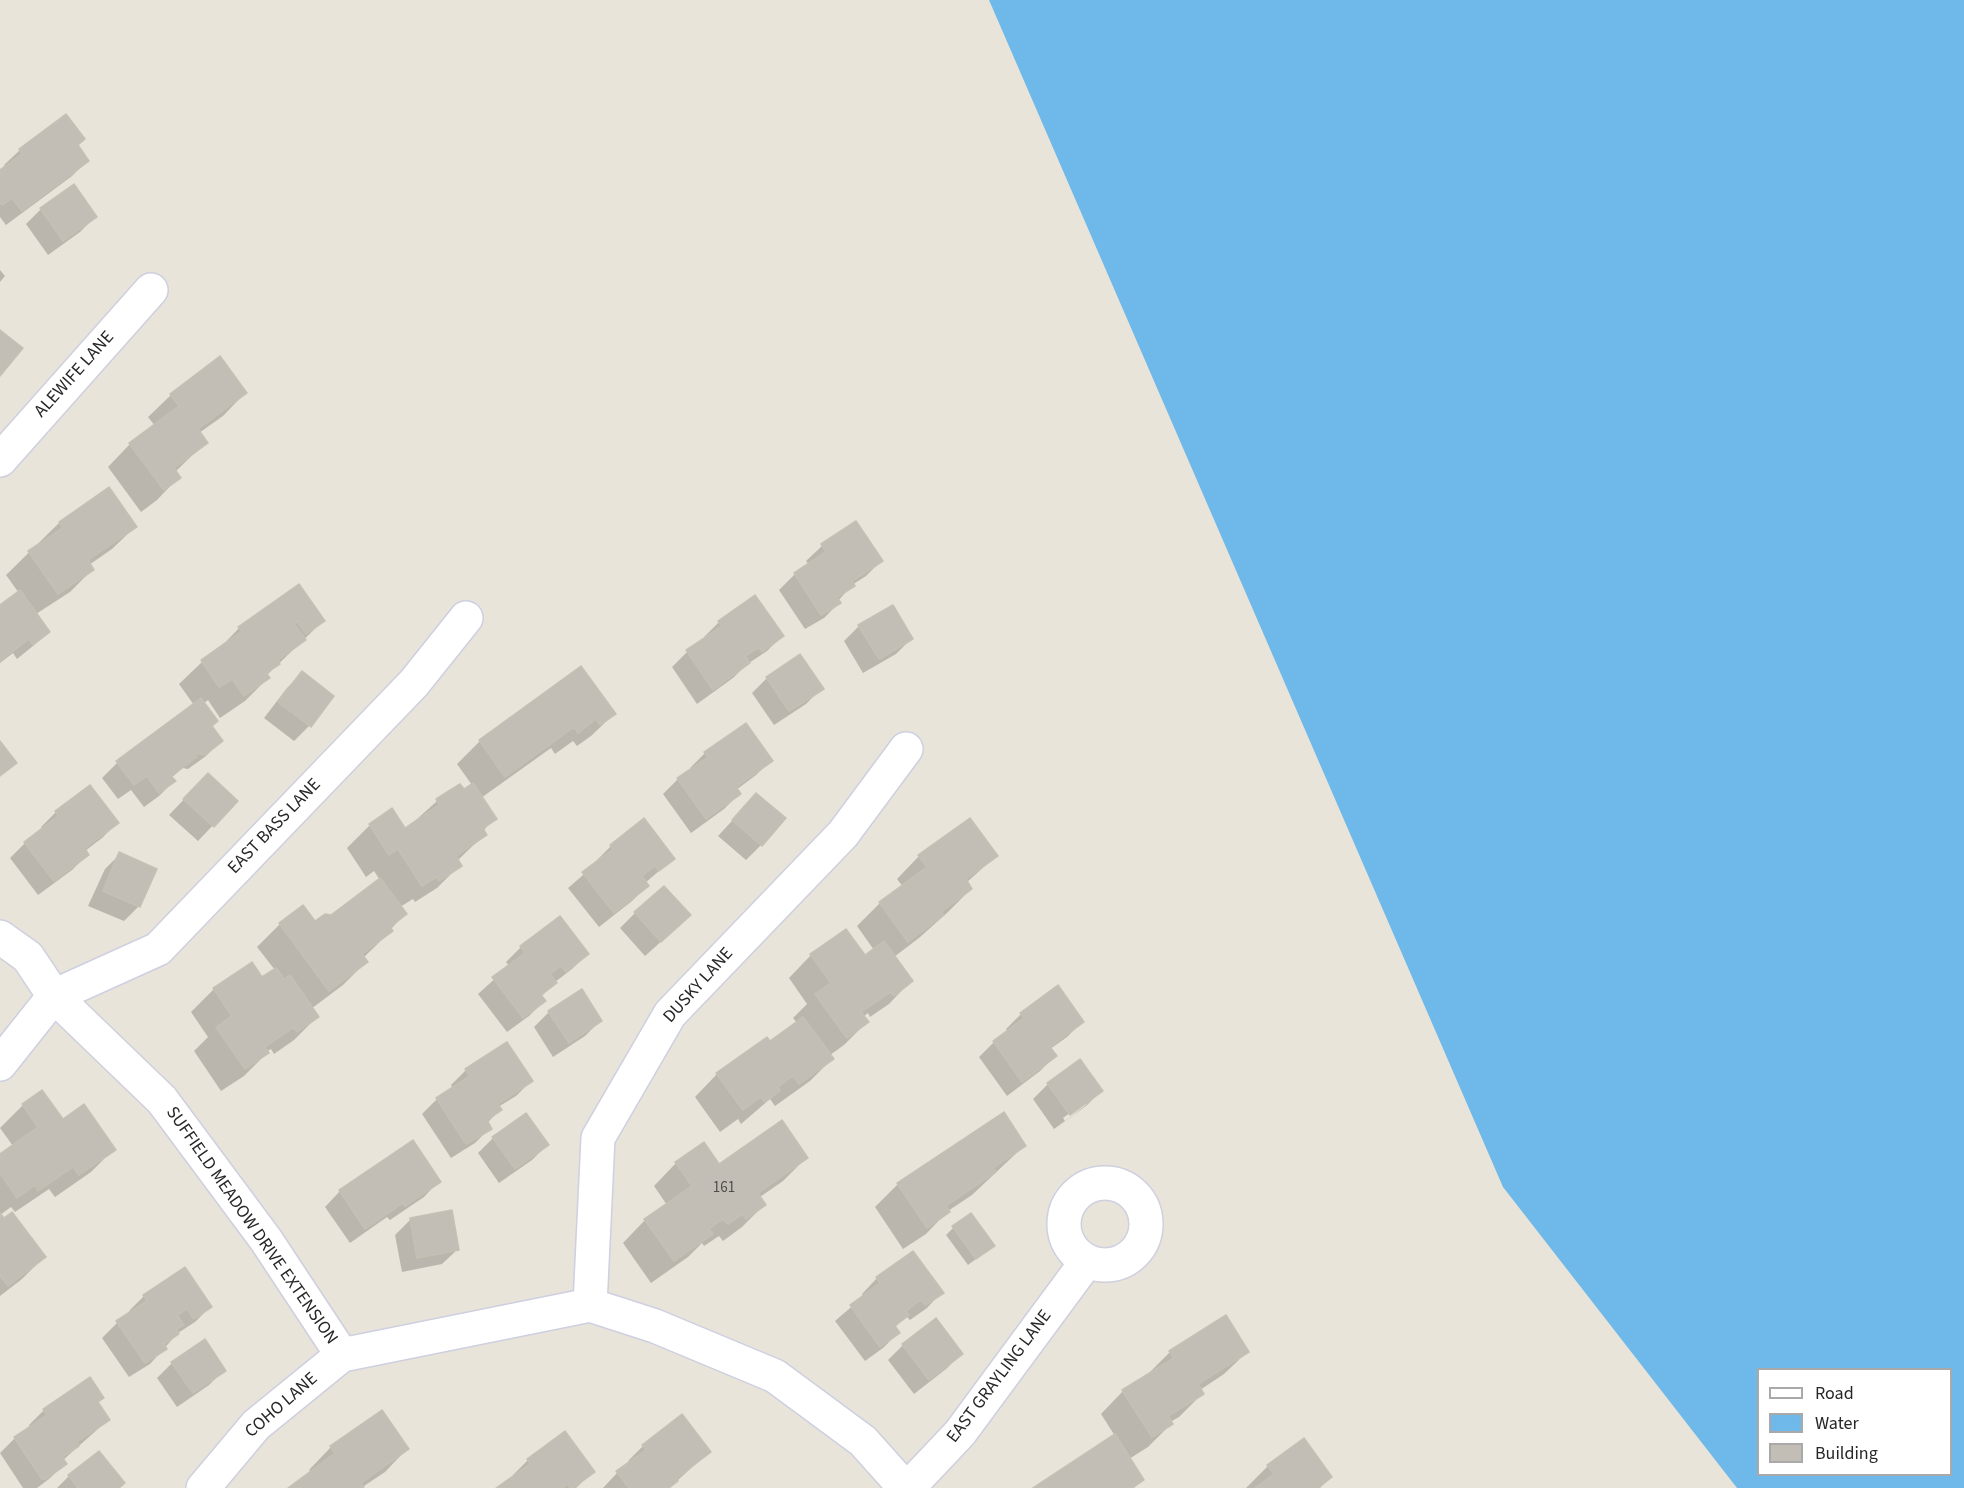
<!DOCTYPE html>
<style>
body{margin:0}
#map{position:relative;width:1964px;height:1488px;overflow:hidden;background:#e9e4d9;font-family:"Source Sans 3",sans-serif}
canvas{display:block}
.legend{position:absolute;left:1757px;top:1368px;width:195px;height:108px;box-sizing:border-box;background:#fff;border:2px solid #a9a9a9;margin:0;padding:8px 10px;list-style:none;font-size:18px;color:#272727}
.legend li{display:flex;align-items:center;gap:12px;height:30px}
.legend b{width:30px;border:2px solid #a9a9a9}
</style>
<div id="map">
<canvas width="1964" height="1488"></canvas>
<ul class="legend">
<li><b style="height:8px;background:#fff"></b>Road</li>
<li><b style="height:16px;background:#6eb9e9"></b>Water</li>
<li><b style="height:16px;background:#c2beb5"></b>Building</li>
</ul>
</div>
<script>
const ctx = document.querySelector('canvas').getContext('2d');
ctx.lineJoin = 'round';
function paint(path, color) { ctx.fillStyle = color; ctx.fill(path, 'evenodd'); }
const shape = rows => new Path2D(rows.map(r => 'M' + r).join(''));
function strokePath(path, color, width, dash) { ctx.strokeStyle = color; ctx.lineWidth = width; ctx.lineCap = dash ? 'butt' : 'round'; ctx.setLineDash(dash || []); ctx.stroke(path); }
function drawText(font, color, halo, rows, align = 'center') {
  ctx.font = font + ' "Source Sans 3",sans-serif'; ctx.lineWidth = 5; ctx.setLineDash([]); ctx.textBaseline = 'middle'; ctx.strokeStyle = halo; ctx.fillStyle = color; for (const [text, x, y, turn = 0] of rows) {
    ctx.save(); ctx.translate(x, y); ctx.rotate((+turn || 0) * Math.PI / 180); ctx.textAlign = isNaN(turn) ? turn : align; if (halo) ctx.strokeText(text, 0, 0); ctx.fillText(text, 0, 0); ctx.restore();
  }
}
paint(shape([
 [989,0,1964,0,1964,1488,1737,1488,1503,1187],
 [1758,1370,1950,1370,1950,1474,1758,1474]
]), '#6eb9e9');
paint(shape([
 [66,116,76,146,87,161,72,176,6,225,0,217,0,172,6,167,4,165,20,150],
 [41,209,96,216,80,232,48,255,26,224],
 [0,270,5,276,0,282],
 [220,358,245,393,223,416,199,433,206,442,175,472,179,477,157,500,141,512,108,467,130,444,155,426,148,417,171,395],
 [109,489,135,527,112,549,89,565,92,570,70,592,36,614,48,631,33,646,17,659,13,653,0,663,0,607,19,593,6,575,59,523],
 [856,523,881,561,866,576,852,585,838,601,839,603,824,618,805,629,779,590,794,575,809,565,806,561,822,546],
 [298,586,323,621,266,676,268,678,245,701,220,718,208,700,203,704,210,726,221,741,206,756,188,769,183,768,171,778,174,781,159,796,144,807,131,790,118,799,102,778,117,763,194,705,179,684,202,662,217,651,239,628],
 [719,622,782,636,767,651,746,665,733,678,697,704,672,667,687,652,705,639,704,637],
 [859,626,911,639,896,654,863,673,844,641],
 [581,668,614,714,591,736,577,746,573,741,555,754,551,748,481,798,495,818,483,831,485,834,457,861,460,865,437,888,415,902,413,899,400,907,405,914,390,930,391,931,363,958,366,962,343,985,311,1009,317,1017,294,1040,274,1054,271,1049,266,1052,267,1053,244,1076,221,1091,194,1051,208,1037,191,1012,214,989,262,979,275,970,257,947,280,924,314,923,331,916,380,880,374,871,366,877,347,848,370,825,392,810,405,830,437,801,459,786,463,791,472,785,457,764,480,741],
 [302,673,309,726,294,741,264,718,287,688],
 [767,678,822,688,806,704,774,725,752,693],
 [705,753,771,760,756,775,736,790,739,794,724,809,691,833,663,794,678,779,691,770,690,768],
 [90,787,117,823,102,838,85,851,87,855,72,870,38,895,10,858,25,843,42,830,41,827,56,812],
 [193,790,236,801,198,841,169,815],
 [756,795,761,845,746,860,718,836],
 [611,846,673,859,645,883,647,886,632,901,599,927,568,888,597,863,596,861],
 [120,854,139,906,124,921,88,906,105,869],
 [919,856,996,856,966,883,971,889,948,912,919,938,894,957,911,981,889,1004,870,1017,868,1013,863,1017,867,1022,844,1045,830,1055,832,1059,810,1081,775,1106,770,1099,741,1124,738,1119,720,1132,695,1097,717,1074,769,1043,797,1023,793,1018,807,1004,789,978,811,955,865,957,874,950,857,926,880,903,903,887,897,879],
 [635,913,674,930,645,956,620,928],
 [521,947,587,954,572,969,555,982,541,997,544,1001,529,1016,507,1032,478,994,509,966,506,962],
 [581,991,600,1021,585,1036,553,1057,534,1027,549,1012],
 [1021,1014,1082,1022,1067,1037,1050,1049,1055,1056,1040,1071,1007,1096,979,1057,994,1042,1008,1032,1006,1029],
 [1080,1061,1101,1091,1086,1106,1054,1129,1033,1099,1048,1084],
 [1086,1101,1086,1105,1065,1121,1063,1118],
 [466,1070,531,1081,516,1096,498,1107,500,1110,487,1123,490,1128,475,1143,451,1158,422,1114,437,1099,453,1089,451,1085],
 [42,1092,63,1121,114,1149,91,1172,55,1197,49,1189,15,1212,11,1207,0,1215,0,1156,13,1146,0,1128,23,1105],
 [493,1138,547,1145,532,1160,499,1183,478,1153],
 [412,1142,439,1181,424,1197,390,1220,387,1217,350,1243,325,1207,340,1191],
 [1024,1146,972,1195,948,1211,926,1234,903,1249,875,1207,898,1184],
 [806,1158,783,1181,760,1197,765,1204,742,1227,723,1241,719,1236,704,1246,702,1243,688,1257,651,1283,623,1243,645,1220,667,1205,654,1186,676,1163,718,1166],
 [0,1216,44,1257,22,1279,0,1296],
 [410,1220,458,1249,442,1264,402,1272,395,1235],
 [953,1228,993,1246,968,1265,946,1235],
 [877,1278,942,1292,927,1308,910,1320,906,1316,895,1327,898,1333,883,1348,865,1361,835,1321,864,1296,862,1294],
 [144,1296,210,1307,195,1322,178,1333,150,1364,129,1377,102,1338,117,1323,130,1314,129,1311],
 [936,1320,961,1354,946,1369,914,1394,888,1360,903,1345],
 [1170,1352,1247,1352,1224,1374,1200,1390,1202,1394,1179,1417,1170,1422,1171,1424,1148,1447,1129,1459,1142,1479,1134,1488,1036,1488,1115,1436,1101,1414,1123,1391,1147,1375],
 [172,1363,224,1370,209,1385,177,1407,157,1378],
 [97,1403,108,1420,62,1461,65,1464,49,1479,37,1488,23,1488,0,1453,15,1438,31,1428,29,1425,44,1410],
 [643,1446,709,1452,669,1488,603,1488,617,1473,630,1463,628,1461],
 [331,1447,407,1449,385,1472,361,1488,289,1488,311,1472,309,1470],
 [99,1453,118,1488,57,1488,69,1476],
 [528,1460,593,1472,576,1488,499,1488,514,1477,513,1475],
 [1268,1466,1330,1477,1320,1488,1246,1488]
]), '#0003');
const building = shape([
 [66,114,85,139,78,145,89,161,22,211,12,198,2,205,0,203,0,170,22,154,19,149,66,114],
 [74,184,97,217,63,241,40,208,74,184],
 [0,330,23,348,0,376,0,330],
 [220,356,247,393,198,429,208,443,174,468,181,478,164,490,129,443,179,406,170,394,220,356],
 [109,487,137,527,88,560,94,570,58,594,28,551,63,528,59,522,109,487],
 [856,521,883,561,852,581,855,586,837,597,841,603,821,615,794,573,826,552,821,544,856,521],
 [299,584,325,621,306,634,297,621,294,624,306,640,278,660,280,664,266,673,270,678,244,696,232,679,219,687,201,660,242,631,238,627,299,584],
 [20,590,50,632,33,645,29,639,0,661,0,605,20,590],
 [755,595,784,636,762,652,759,647,745,656,750,663,713,690,686,650,722,626,718,621,755,595],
 [893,605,913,639,879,659,858,625,893,605],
 [800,654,824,689,789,711,766,677,800,654],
 [581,666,616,714,600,725,596,719,578,733,574,727,505,777,479,740,581,666],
 [302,671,334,696,311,727,278,702,302,671],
 [201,698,218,721,212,726,223,741,205,755,193,753,197,757,171,776,176,781,159,793,147,776,134,785,116,761,201,698],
 [746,723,773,761,736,787,741,794,706,819,677,778,708,757,704,752,746,723],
 [0,741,17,763,0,776,0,741],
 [208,773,238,801,214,827,183,799,208,773],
 [473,783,497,819,483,828,487,835,456,856,462,866,439,881,436,877,422,886,398,849,389,855,369,824,392,808,405,828,439,805,436,799,460,784,464,789,473,783],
 [90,785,119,823,85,848,89,855,54,881,24,842,58,816,55,811,90,785],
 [756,793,786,818,762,846,732,820,756,793],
 [644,818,675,859,659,871,655,866,642,876,649,886,614,913,582,872,613,849,610,845,644,818],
 [970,818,998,856,966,879,972,889,941,912,944,915,908,942,879,902,927,867,918,855,970,818],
 [119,852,157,869,140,907,103,891,119,852],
 [380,878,407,914,390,927,393,931,362,954,368,962,329,991,279,923,303,905,315,921,325,914,331,915,380,878],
 [664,886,691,915,661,942,634,912,664,886],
 [560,916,589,954,566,972,561,966,550,974,557,983,541,995,546,1001,523,1018,492,977,525,953,520,946,560,916],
 [846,929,865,955,884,941,913,981,894,996,891,992,861,1012,869,1022,847,1038,815,994,831,983,810,954,846,929],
 [252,962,262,977,276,968,284,979,290,975,319,1017,297,1032,294,1027,265,1047,269,1053,245,1069,216,1027,232,1016,213,988,252,962],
 [1058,985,1084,1022,1050,1047,1057,1056,1022,1082,993,1041,1024,1018,1020,1013,1058,985],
 [582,989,602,1021,569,1043,548,1011,582,989],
 [803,1017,834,1059,799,1084,793,1076,778,1087,780,1091,765,1102,761,1097,743,1110,716,1073,767,1037,770,1041,803,1017],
 [507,1042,533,1081,498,1104,502,1110,487,1120,492,1129,466,1144,436,1098,470,1076,465,1069,507,1042],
 [1080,1059,1103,1091,1070,1115,1047,1083,1080,1059],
 [42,1090,63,1119,84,1104,116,1150,79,1175,73,1167,38,1191,35,1185,17,1198,0,1173,0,1154,38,1127,22,1104,42,1090],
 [1004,1112,1026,1146,993,1168,996,1172,946,1206,950,1212,927,1228,897,1183,1004,1112],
 [526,1113,549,1145,515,1169,492,1137,526,1113],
 [782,1120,808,1158,758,1193,766,1205,746,1219,743,1214,728,1224,723,1219,709,1229,713,1234,674,1261,644,1219,692,1186,675,1162,704,1142,719,1164,782,1120],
 [413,1140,441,1182,405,1206,403,1203,365,1229,339,1190,413,1140],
 [452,1210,459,1250,417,1258,410,1218,452,1210],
 [12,1212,46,1257,8,1286,0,1276,0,1213,4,1218,12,1212],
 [971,1213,995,1246,976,1259,952,1226,971,1213],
 [913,1251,944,1293,925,1305,921,1300,906,1311,909,1315,895,1326,900,1333,880,1347,850,1305,880,1283,876,1277,913,1251],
 [185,1267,212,1307,194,1319,187,1309,177,1315,184,1325,176,1329,179,1334,164,1344,167,1349,145,1363,116,1321,147,1301,143,1295,185,1267],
 [1226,1315,1249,1352,1198,1384,1204,1394,1168,1416,1173,1424,1152,1437,1122,1390,1174,1358,1169,1351,1226,1315],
 [936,1318,963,1354,929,1380,902,1344,936,1318],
 [205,1339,226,1371,193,1393,171,1362,205,1339],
 [90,1377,104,1398,98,1402,110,1420,77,1442,79,1446,62,1457,67,1464,46,1479,42,1479,14,1437,47,1415,43,1409,90,1377],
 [382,1410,409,1449,361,1483,364,1487,362,1488,288,1488,335,1453,330,1446,382,1410],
 [682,1414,711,1452,677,1478,678,1481,669,1488,629,1488,616,1471,646,1450,642,1445,682,1414],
 [565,1431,595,1472,573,1488,570,1488,568,1484,562,1488,496,1488,530,1464,527,1459,565,1431],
 [1115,1434,1144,1480,1132,1488,1033,1488,1115,1434],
 [1304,1438,1332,1477,1318,1488,1255,1488,1274,1474,1267,1465,1304,1438],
 [99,1451,125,1483,119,1488,78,1488,68,1475,99,1451]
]);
paint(building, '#c2beb5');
strokePath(building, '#c4c0b3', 1.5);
const street = shape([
 [0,460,151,290],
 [0,937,28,957,54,996,162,1100,266,1240,342,1355,590,1305,655,1326,775,1376,863,1441,905,1488],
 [0,1064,54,996,158,949,414,683,466,618],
 '1064 1224a41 41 0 1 1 82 0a41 41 0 1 1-82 0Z',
 [590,1305,598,1138,670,1014,843,834,906,749],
 [203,1488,256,1425,342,1355],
 [908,1488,960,1433,1087,1261]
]);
strokePath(street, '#cecfe0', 36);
strokePath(street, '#fff', 33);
drawText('15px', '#4e4d4a', null, [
 ["161",724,1189]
]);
drawText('18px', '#272727', '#fff', [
 ["ALEWIFE LANE",75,375,-48],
 ["EAST BASS LANE",275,827,-46],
 ["DUSKY LANE",699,986,-48],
 ["SUFFIELD MEADOW DRIVE EXTENSION",251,1226,55],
 ["EAST GRAYLING LANE",1000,1377,-53],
 ["COHO LANE",282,1406,-41]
]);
</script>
